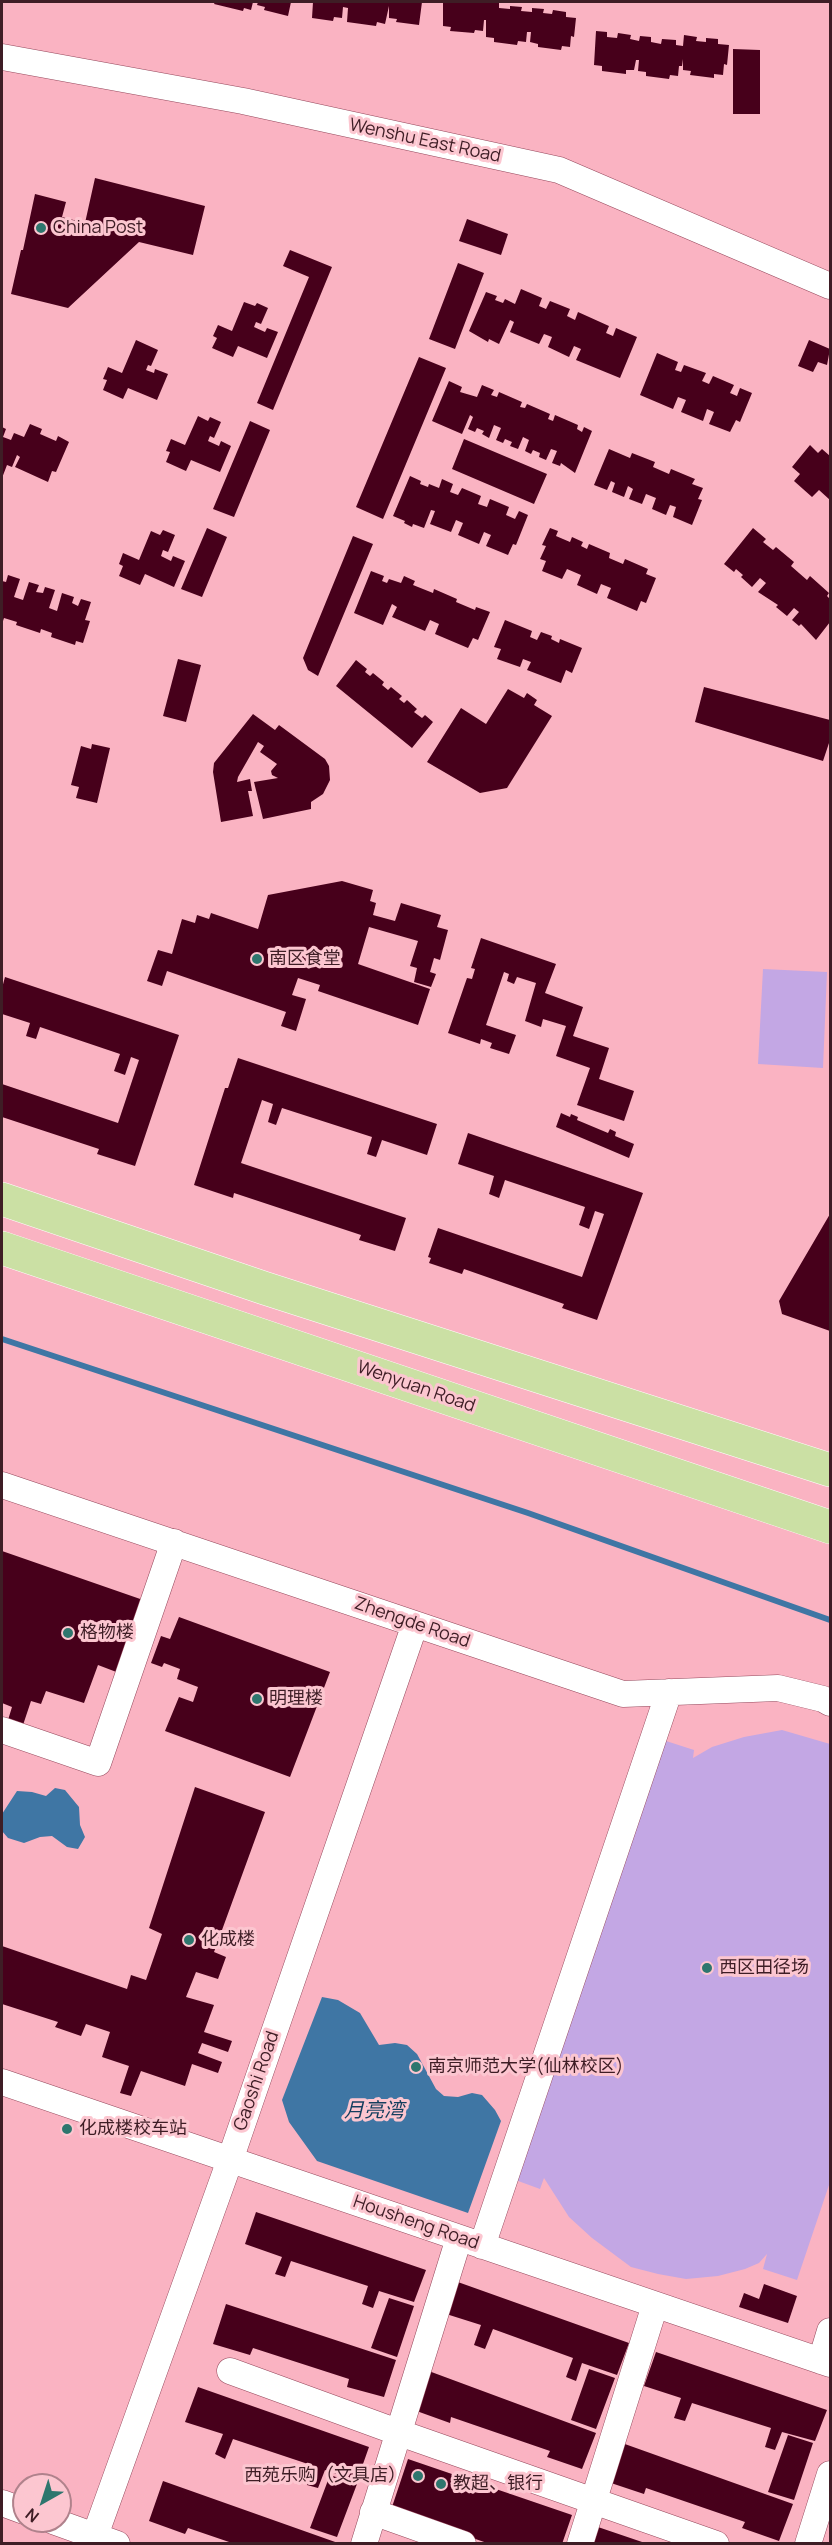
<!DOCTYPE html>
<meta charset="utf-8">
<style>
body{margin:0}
#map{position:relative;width:832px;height:2545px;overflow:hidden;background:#fab3c2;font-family:Manrope,sans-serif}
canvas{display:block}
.frame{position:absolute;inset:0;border:3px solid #3e1d25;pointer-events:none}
.north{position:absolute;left:12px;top:2473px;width:60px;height:60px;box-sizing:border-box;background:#fcc6d0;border:2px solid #b0828c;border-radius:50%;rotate:219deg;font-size:16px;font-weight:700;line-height:24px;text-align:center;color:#3e1d25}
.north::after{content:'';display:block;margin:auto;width:21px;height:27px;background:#2e766e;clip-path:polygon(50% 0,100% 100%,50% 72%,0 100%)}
</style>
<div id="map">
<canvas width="832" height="2545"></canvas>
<div class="frame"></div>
<div class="north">N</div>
</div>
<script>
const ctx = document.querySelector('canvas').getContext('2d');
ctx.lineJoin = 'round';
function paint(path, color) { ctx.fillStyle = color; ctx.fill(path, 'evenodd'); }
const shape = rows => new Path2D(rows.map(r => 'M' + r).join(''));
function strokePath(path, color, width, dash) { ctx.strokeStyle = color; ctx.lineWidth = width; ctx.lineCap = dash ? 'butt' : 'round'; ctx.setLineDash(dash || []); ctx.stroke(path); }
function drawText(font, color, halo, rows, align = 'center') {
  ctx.font = font + ' Manrope,"Noto Sans SC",sans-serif'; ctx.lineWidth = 6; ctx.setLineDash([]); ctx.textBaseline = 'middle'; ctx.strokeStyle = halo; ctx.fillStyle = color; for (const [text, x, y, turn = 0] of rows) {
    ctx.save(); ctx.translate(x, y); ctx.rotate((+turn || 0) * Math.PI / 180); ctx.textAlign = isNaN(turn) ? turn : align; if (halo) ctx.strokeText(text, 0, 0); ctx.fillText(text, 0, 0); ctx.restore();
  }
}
paint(shape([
 [763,969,827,972,823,1068,758,1064],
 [782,1730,830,1744,830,2182,797,2280,763,2269,767,2254,759,2263,745,2269,718,2276,686,2279,658,2274,631,2267,592,2238,569,2217,544,2178,540,2189,510,2178,663,1740,694,1750,693,1758,712,1747,744,1737]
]), '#c3a7e4');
paint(shape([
 [55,1788,65,1790,79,1807,80,1825,85,1837,78,1849,67,1847,52,1836,40,1837,24,1843,8,1838,2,1831,2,1814,17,1791,32,1792,46,1796],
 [322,1997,338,2000,360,2013,379,2045,395,2043,407,2045,417,2054,436,2089,444,2096,458,2097,472,2093,482,2095,495,2110,501,2121,468,2213,317,2161,289,2122,282,2100]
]), '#3f76a4');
strokePath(shape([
 [2,1339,528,1513,830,1620]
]), '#3f76a4', 6);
paint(shape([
 [215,2,253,2,251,10,244,8,243,11,214,4],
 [258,2,291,2,288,16,264,10,265,7,257,5],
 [313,2,422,2,419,25,396,22,397,19,389,18,389,6,385,24,377,22,376,26,347,22,348,8,343,7,342,18,334,17,333,21,312,18],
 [443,2,489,2,499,3,499,8,510,9,510,6,522,7,521,11,532,12,532,8,544,9,543,13,552,14,553,10,566,12,566,17,576,18,574,37,571,36,570,47,562,46,561,50,538,47,538,44,530,42,531,32,527,32,526,42,518,41,517,45,494,42,494,38,486,37,486,20,484,20,483,31,475,30,474,33,450,31,451,27,443,26],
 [596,31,607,32,607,37,617,38,618,33,631,35,630,39,639,41,640,36,651,37,651,42,661,44,662,39,676,40,676,45,683,46,684,35,697,37,696,41,706,42,706,38,718,39,718,44,729,45,727,65,724,64,723,75,714,74,714,78,690,75,691,71,683,70,683,59,682,66,679,66,678,76,670,75,669,79,646,76,646,72,638,71,639,60,636,60,634,70,626,70,626,74,602,71,602,66,594,65],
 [733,49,760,50,760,114,733,114],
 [95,178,205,206,193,255,139,242,68,308,11,294,21,250,23,250,35,194,66,202,62,217,85,223],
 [467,219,508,234,501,255,459,241],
 [290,250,332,267,273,410,257,403,309,277,283,266],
 [458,263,484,273,455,349,429,339],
 [521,289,542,298,539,306,546,309,550,301,570,309,567,316,575,320,578,312,609,326,606,333,613,336,616,328,637,337,620,378,576,360,581,349,574,346,569,357,548,347,552,337,544,334,539,344,510,332,514,322,510,320,499,344,489,339,488,342,469,331,486,292,497,296,495,300,503,303,505,299,515,304],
 [244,302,255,306,257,303,268,308,261,324,256,322,254,327,265,332,267,328,278,332,267,358,238,346,233,357,212,348,217,338,213,336,218,325,232,331],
 [136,340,158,350,151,366,148,365,146,370,154,373,155,369,168,374,157,400,128,388,123,399,103,390,107,380,103,379,108,367,122,373],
 [809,340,830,349,827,365,818,362,813,372,798,366],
 [657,353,678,362,675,370,681,372,684,365,706,373,702,381,709,384,713,376,734,385,730,393,737,396,740,388,752,393,740,422,736,420,730,432,709,424,714,412,707,409,703,421,681,412,686,400,678,397,673,409,640,395],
 [419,357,446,368,383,519,356,507],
 [449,381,462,387,460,392,477,397,482,385,494,390,491,395,497,397,499,392,522,402,520,407,525,408,527,404,550,414,548,419,553,421,555,415,578,425,577,429,582,432,584,427,592,431,575,473,561,463,560,466,552,463,557,451,551,449,546,460,539,457,540,453,533,450,531,454,525,451,529,440,523,437,518,449,510,446,512,442,505,439,503,443,496,440,501,428,494,425,489,438,482,434,484,431,477,428,475,432,468,429,473,417,470,415,462,434,432,421],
 [198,416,208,421,210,417,221,422,214,438,210,436,208,441,219,446,221,441,231,446,220,472,191,460,186,471,166,462,170,452,166,451,171,439,185,445],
 [250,421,270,430,234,517,213,509],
 [30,424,42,429,40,434,56,441,58,436,69,442,56,472,52,471,48,482,15,467,20,457,17,455,12,467,7,465,2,478,2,427,6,429,3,437,11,440,14,433,24,437],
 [464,439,547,474,534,504,452,469],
 [810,445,818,453,822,449,830,456,830,500,819,490,812,497,794,481,800,474,792,467],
 [609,449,630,458,632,453,655,462,653,467,669,474,671,469,695,479,692,484,703,488,698,499,702,500,692,525,673,517,676,507,670,505,666,515,652,509,656,498,646,494,642,504,629,499,633,489,628,486,624,497,612,492,615,483,611,481,607,490,594,485],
 [410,476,421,481,420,484,428,487,429,484,439,488,442,479,453,484,450,492,458,495,462,488,481,496,478,504,487,507,490,499,509,507,506,515,515,519,519,511,528,515,516,545,513,544,508,555,486,546,491,535,484,532,479,544,458,535,463,523,456,520,451,532,430,524,435,511,431,510,424,528,413,524,412,527,404,523,405,521,393,516],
 [207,528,227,537,202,597,181,589],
 [550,528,558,531,556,536,570,542,572,537,583,542,581,546,587,549,589,544,610,553,609,558,623,564,625,559,648,569,646,574,656,578,646,603,641,601,637,611,607,598,611,588,601,584,597,594,577,585,581,575,567,569,562,579,542,571,546,561,540,559,546,546,542,545],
 [753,528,766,539,763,542,773,550,776,547,794,562,791,566,807,580,810,576,829,593,827,596,830,599,830,622,816,640,801,624,799,626,792,620,799,612,794,608,787,616,776,607,778,605,758,592,766,583,760,578,752,587,741,577,743,575,736,569,734,572,724,564],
 [163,530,175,535,168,552,163,550,161,556,171,561,173,556,185,561,174,587,145,574,140,585,119,576,123,566,119,564,123,553,139,560,151,531,160,535],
 [353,536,373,544,318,676,308,670,303,658],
 [371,571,384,576,382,581,387,583,389,579,401,583,404,576,415,581,413,585,433,593,434,589,457,599,456,602,475,610,476,607,490,612,478,640,473,638,468,648,435,634,439,624,430,620,425,631,392,617,397,607,392,604,383,625,354,613],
 [8,575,20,579,14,597,23,600,29,582,39,585,36,592,43,593,45,587,55,590,49,608,57,611,62,593,74,597,72,603,78,606,81,599,91,602,85,620,90,621,83,643,76,641,75,645,51,637,52,633,41,629,40,633,16,625,17,622,4,618,2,624,2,581,6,582],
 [505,620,532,631,530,637,537,640,541,632,552,636,551,639,559,643,560,639,582,648,572,673,566,670,561,683,527,670,531,662,523,659,520,667,497,659,501,649,494,647],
 [178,659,201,665,186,722,163,716],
 [356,660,367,669,365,672,370,676,373,673,384,682,382,685,388,690,391,687,402,696,399,699,404,703,407,700,417,709,414,712,422,718,425,715,433,722,412,748,336,686],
 [704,687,830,720,830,740,823,761,695,722],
 [508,689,524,698,527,693,537,700,534,705,552,716,507,788,480,793,427,762,461,708,486,724],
 [253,714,275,730,279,725,325,759,329,766,330,780,323,794,311,802,311,809,263,819,254,782,278,778,272,775,271,771,277,764,260,752,264,746,258,742,238,777,237,782,250,779,252,791,248,791,253,816,221,822,213,772,214,763],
 [92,744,110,748,97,803,76,798,79,787,71,785,81,746,91,749],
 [342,881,373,890,370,901,376,903,373,915,395,921,401,903,441,915,437,927,448,930,440,960,434,958,430,972,436,974,431,987,414,982,417,968,410,966,418,941,369,927,358,964,430,989,418,1025,318,991,320,985,298,978,292,995,306,999,296,1031,281,1026,286,1012,167,971,162,986,147,981,158,950,172,954,182,919,195,923,197,915,209,919,211,913,258,929,268,895],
 [481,938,556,964,545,993,583,1007,573,1036,609,1048,599,1079,634,1091,624,1121,577,1105,590,1068,556,1056,566,1026,543,1019,541,1027,525,1021,536,983,517,977,514,984,507,981,509,974,504,972,486,1025,516,1035,509,1054,490,1048,492,1043,481,1039,480,1044,448,1033,467,978,472,979,475,969,471,968],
 [5,977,179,1035,135,1166,97,1154,99,1149,2,1117,2,1084,118,1123,139,1060,131,1057,125,1075,114,1071,120,1054,40,1027,36,1039,26,1036,30,1023,2,1014,2,988],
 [238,1058,437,1124,427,1155,382,1140,376,1157,367,1154,372,1137,282,1108,276,1125,268,1122,273,1104,262,1100,241,1163,406,1218,395,1251,359,1240,361,1235,234,1193,233,1198,194,1185,225,1088,228,1088],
 [561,1113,570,1117,571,1114,578,1117,577,1120,608,1133,610,1129,616,1132,615,1136,634,1144,629,1158,556,1127],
 [468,1133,643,1193,597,1320,562,1308,564,1304,464,1269,462,1274,429,1263,431,1258,428,1257,438,1228,582,1277,604,1214,595,1211,589,1229,579,1225,585,1207,505,1180,499,1198,489,1194,494,1176,458,1164],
 [830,1214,830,1331,782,1314,779,1301],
 [2,1551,146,1601,119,1673,98,1665,84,1703,46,1691,41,1704,31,1701,23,1725,8,1720,12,1707,2,1703],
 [179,1617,330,1672,290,1777,165,1731,179,1697,193,1702,198,1687,177,1679,180,1669,164,1663,162,1667,151,1663,161,1636,170,1639],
 [195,1787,265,1812,214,1952,226,1957,218,1979,196,1972,186,1997,214,2005,204,2032,232,2041,228,2052,202,2043,198,2053,222,2062,218,2073,192,2064,185,2086,141,2071,131,2096,120,2093,129,2066,102,2057,110,2032,86,2024,81,2036,55,2027,58,2022,2,2004,2,1946,127,1989,131,1975,146,1980,162,1934,149,1928],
 [256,2212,426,2270,414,2302,379,2291,373,2308,362,2304,368,2286,291,2261,285,2277,275,2274,282,2257,245,2244],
 [455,2281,629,2343,617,2375,582,2363,576,2381,566,2377,573,2358,493,2329,485,2349,474,2345,481,2325,443,2313],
 [764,2284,797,2296,788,2323,739,2307,744,2293,759,2299],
 [389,2298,414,2306,397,2357,371,2348],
 [226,2304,396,2360,384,2397,347,2387,349,2379,253,2348,250,2355,213,2344],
 [656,2352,827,2410,815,2441,782,2432,775,2450,765,2447,771,2428,692,2403,685,2421,674,2418,681,2398,644,2386],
 [589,2369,615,2378,596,2429,571,2420],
 [426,2370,596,2433,582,2469,547,2457,550,2451,451,2417,450,2423,411,2409],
 [198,2387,369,2447,357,2481,325,2470,318,2488,307,2485,314,2466,233,2439,225,2459,215,2454,223,2434,185,2422],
 [788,2435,813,2443,794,2500,768,2492],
 [622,2443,793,2504,779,2541,742,2528,745,2522,646,2488,644,2494,608,2482],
 [408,2459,572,2515,562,2544,490,2544,391,2510],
 [330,2475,357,2484,337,2537,310,2528],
 [163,2481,338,2543,338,2544,235,2544,188,2528,185,2534,149,2521],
 [595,2526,645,2543,645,2544,588,2544]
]), '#47001b');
const minor = shape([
 [2,57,243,101,559,170,830,286],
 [2,1485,623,1694,778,1688,823,1699,830,1703],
 [2,1730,98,1763,174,1542],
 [2,2082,830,2364],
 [482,2246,669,1692],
 [821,2361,830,2331],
 [230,2371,400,2433,716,2544],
 [2,2503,24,2511],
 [373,2512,463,2544],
 [53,2521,117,2544],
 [92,2544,230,2160,415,1624],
 [364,2544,459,2238],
 [580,2544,655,2305],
 [808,2544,830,2474]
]);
const major = shape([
 [2,1199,264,1288,830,1470],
 [2,1248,830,1527]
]);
strokePath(minor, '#95485c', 27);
strokePath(major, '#fff', 34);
strokePath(minor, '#fff', 26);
strokePath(major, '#cbe0a4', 33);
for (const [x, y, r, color] of [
 [41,228,6,"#2e766e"],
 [257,959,6,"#2e766e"],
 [68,1633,6,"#2e766e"],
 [257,1699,6,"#2e766e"],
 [189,1940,6,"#2e766e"],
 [707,1968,6,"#2e766e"],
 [416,2067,6,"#2e766e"],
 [67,2129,6,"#2e766e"],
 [418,2476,6,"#2e766e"],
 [441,2484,6,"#2e766e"]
]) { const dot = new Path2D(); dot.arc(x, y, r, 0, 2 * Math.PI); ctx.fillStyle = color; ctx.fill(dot); strokePath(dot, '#fcc6d0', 2); }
drawText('18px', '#3e1d25', '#fcc6d0', [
 ["Wenshu East Road",425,141,12],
 ["Wenyuan Road",416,1387,19],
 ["Zhengde Road",412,1623,19],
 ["Gaoshi Road",257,2081,-71],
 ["Housheng Road",416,2223,19]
]);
drawText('18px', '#3e1d25', '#fcc6d0', [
 ["China Post",53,228],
 ["南区食堂",269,959],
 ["格物楼",80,1633],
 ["明理楼",269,1699],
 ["化成楼",201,1940],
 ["西区田径场",719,1968],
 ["南京师范大学(仙林校区)",428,2067],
 ["化成楼校车站",79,2129],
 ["西苑乐购（文具店）",406,2476,"right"],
 ["教超、银行",453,2484]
], 'left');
drawText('italic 20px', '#133e5e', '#fcc6d0', [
 ["月亮湾",374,2111]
]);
</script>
